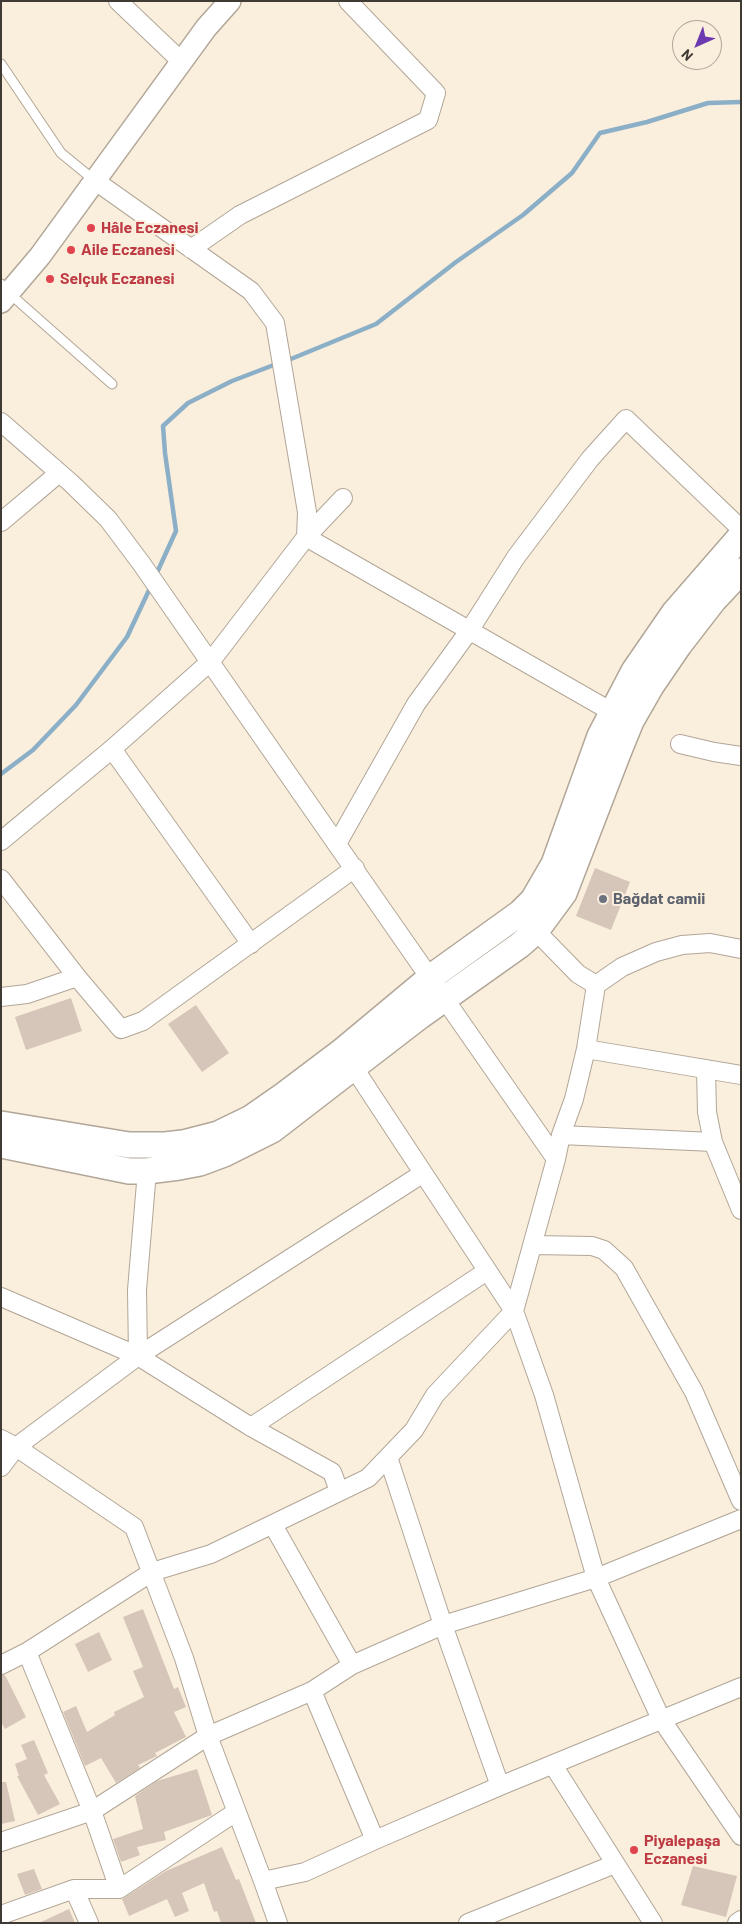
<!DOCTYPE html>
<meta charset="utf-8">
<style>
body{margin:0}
#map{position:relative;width:742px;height:1924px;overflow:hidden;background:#faeedd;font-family:Barlow,sans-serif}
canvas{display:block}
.frame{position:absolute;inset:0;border:2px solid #3f3a33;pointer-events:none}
.north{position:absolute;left:672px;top:20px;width:50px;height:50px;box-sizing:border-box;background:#faeedd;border:1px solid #afa699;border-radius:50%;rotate:224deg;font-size:14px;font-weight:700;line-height:20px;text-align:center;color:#3f3a33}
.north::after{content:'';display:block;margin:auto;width:18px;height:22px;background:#6c39b1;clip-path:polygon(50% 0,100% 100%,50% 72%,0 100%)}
</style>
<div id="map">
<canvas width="742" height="1924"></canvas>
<div class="frame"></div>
<div class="north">N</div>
</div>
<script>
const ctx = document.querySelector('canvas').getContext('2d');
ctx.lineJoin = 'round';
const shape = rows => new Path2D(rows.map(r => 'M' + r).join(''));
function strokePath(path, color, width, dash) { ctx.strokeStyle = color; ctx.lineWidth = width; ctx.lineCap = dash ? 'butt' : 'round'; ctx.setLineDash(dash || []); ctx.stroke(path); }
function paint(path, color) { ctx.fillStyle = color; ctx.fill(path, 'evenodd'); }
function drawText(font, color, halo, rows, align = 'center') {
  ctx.font = font + ' Barlow,sans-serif'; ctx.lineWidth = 4; ctx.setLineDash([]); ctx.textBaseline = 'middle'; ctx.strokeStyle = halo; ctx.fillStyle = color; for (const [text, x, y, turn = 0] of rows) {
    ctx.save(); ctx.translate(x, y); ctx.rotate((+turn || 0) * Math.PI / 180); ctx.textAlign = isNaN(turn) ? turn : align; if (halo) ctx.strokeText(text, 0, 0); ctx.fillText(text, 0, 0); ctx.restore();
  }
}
strokePath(shape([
 [286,361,376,324,456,262,523,215,572,173,600,133,647,122,708,103,741,102],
 [155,577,176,531,165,453,163,426,188,403,232,381,279,363],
 [1,774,33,750,76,705,127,637,151,586]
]), '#8cafc8', 4.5);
paint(shape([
 [595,868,630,882,611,930,576,916],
 [71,998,82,1031,26,1050,15,1017],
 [196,1005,229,1053,202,1072,168,1024],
 [143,1609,174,1689,178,1687,186,1707,174,1712,186,1737,155,1753,157,1756,138,1765,140,1768,116,1783,101,1758,85,1766,63,1712,76,1706,87,1732,115,1715,114,1712,144,1697,133,1671,143,1667,123,1617],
 [99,1632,112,1660,88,1672,75,1644],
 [1,1675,5,1675,26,1717,5,1729,1,1722],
 [34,1740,48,1773,44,1775,60,1804,38,1815,17,1776,19,1776,15,1764,27,1759,21,1745],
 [197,1769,212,1815,164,1832,166,1840,137,1847,140,1855,121,1862,113,1839,143,1829,135,1796,157,1781],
 [1,1782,6,1782,15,1821,1,1824],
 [222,1847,236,1880,239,1879,256,1923,221,1923,217,1911,214,1912,204,1883,182,1893,189,1911,175,1917,167,1899,129,1916,122,1899,166,1871],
 [693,1866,737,1876,726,1917,681,1905],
 [34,1869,42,1889,25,1895,17,1874],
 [69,1909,75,1923,39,1923]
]), '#d6c6b9');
const service = shape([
 [1,64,61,153,94,180],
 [1,284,9,293,112,384]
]);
const minor = shape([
 [118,1,182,62],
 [94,180,251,291,275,323,307,512,306,537],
 [191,249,240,215,428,120,436,93,348,1],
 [1,422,71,483,108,519,141,563,556,1159],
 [1,522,59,473],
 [306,537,343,498],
 [680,744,714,752,741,756],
 [112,749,251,944],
 [1,841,112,749,211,661,306,537,612,712],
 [338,842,416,704,469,631,516,557,590,459,626,419,741,529],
 [1,879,77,977,121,1029,143,1021,355,868],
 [596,985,622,967,656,952,682,945,710,943,741,949],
 [1,997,27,994,77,977],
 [586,1049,741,1075],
 [354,1068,514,1311,544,1395,596,1578,661,1719,741,1836],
 [706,1069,707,1112,713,1142,741,1210],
 [561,1135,713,1142],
 [533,1245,592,1246,604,1250,624,1268,694,1392,741,1501],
 [1,1297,138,1356,251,1427,332,1472,339,1491],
 [138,1356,422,1174],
 [251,1427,487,1271],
 [1,1439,16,1447,134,1527,184,1658,208,1736,263,1881,278,1923],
 [388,1457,443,1625,500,1786],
 [1,1467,16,1447,138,1356,137,1290,147,1171],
 [273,1525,352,1665],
 [27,1652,92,1811,119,1889],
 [1,1665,27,1652,152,1572,211,1554,368,1478,414,1430,435,1395,514,1311,556,1159,561,1135,574,1099,586,1049,596,985,578,974,536,931],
 [312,1691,375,1840],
 [553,1765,653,1923],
 [1,1842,92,1811,208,1736,312,1691,352,1665,443,1625,596,1578,741,1519],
 [263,1881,305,1872,375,1840,500,1786,741,1687],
 [74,1889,89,1923],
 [1,1915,74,1889,119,1889,236,1812],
 [468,1923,615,1864],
 [737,1923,741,1920]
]);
const tertiary = shape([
 [1,302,40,256,206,28,230,1]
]);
const secondary = shape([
 [1,1124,129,1145,165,1145,183,1143,218,1134,251,1118,284,1095,341,1052,431,977,520,913,533,900,554,864,600,736,634,671,674,613,741,536],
 [1,1145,129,1171,147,1171,179,1167,200,1163,224,1154,272,1130,420,1016,520,945,536,931,564,893,618,753,631,721,651,686,679,645,713,601,741,571]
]);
strokePath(service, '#b1a697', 11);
strokePath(minor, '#b1a697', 20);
strokePath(tertiary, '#b1a697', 24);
strokePath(secondary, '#b1a697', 28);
strokePath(service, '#fff', 9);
strokePath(minor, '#fff', 18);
strokePath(tertiary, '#fff', 21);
strokePath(secondary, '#fff', 25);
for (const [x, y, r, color] of [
 [91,228,5,"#e0444e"],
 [71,250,5,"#e0444e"],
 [50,279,5,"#e0444e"],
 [603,899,5,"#6b7280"],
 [634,1850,5,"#e0444e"]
]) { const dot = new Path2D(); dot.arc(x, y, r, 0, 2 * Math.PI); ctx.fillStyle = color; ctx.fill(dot); strokePath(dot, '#faeedd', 2); }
drawText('bold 16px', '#be3a42', '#faeedd', [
 ["Hâle Eczanesi",101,228],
 ["Aile Eczanesi",81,250],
 ["Selçuk Eczanesi",60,279],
 ["Piyalepaşa",644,1841],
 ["Eczanesi",644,1859]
], 'left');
drawText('bold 16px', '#5b616d', '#faeedd', [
 ["Bağdat camii",613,899]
], 'left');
</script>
